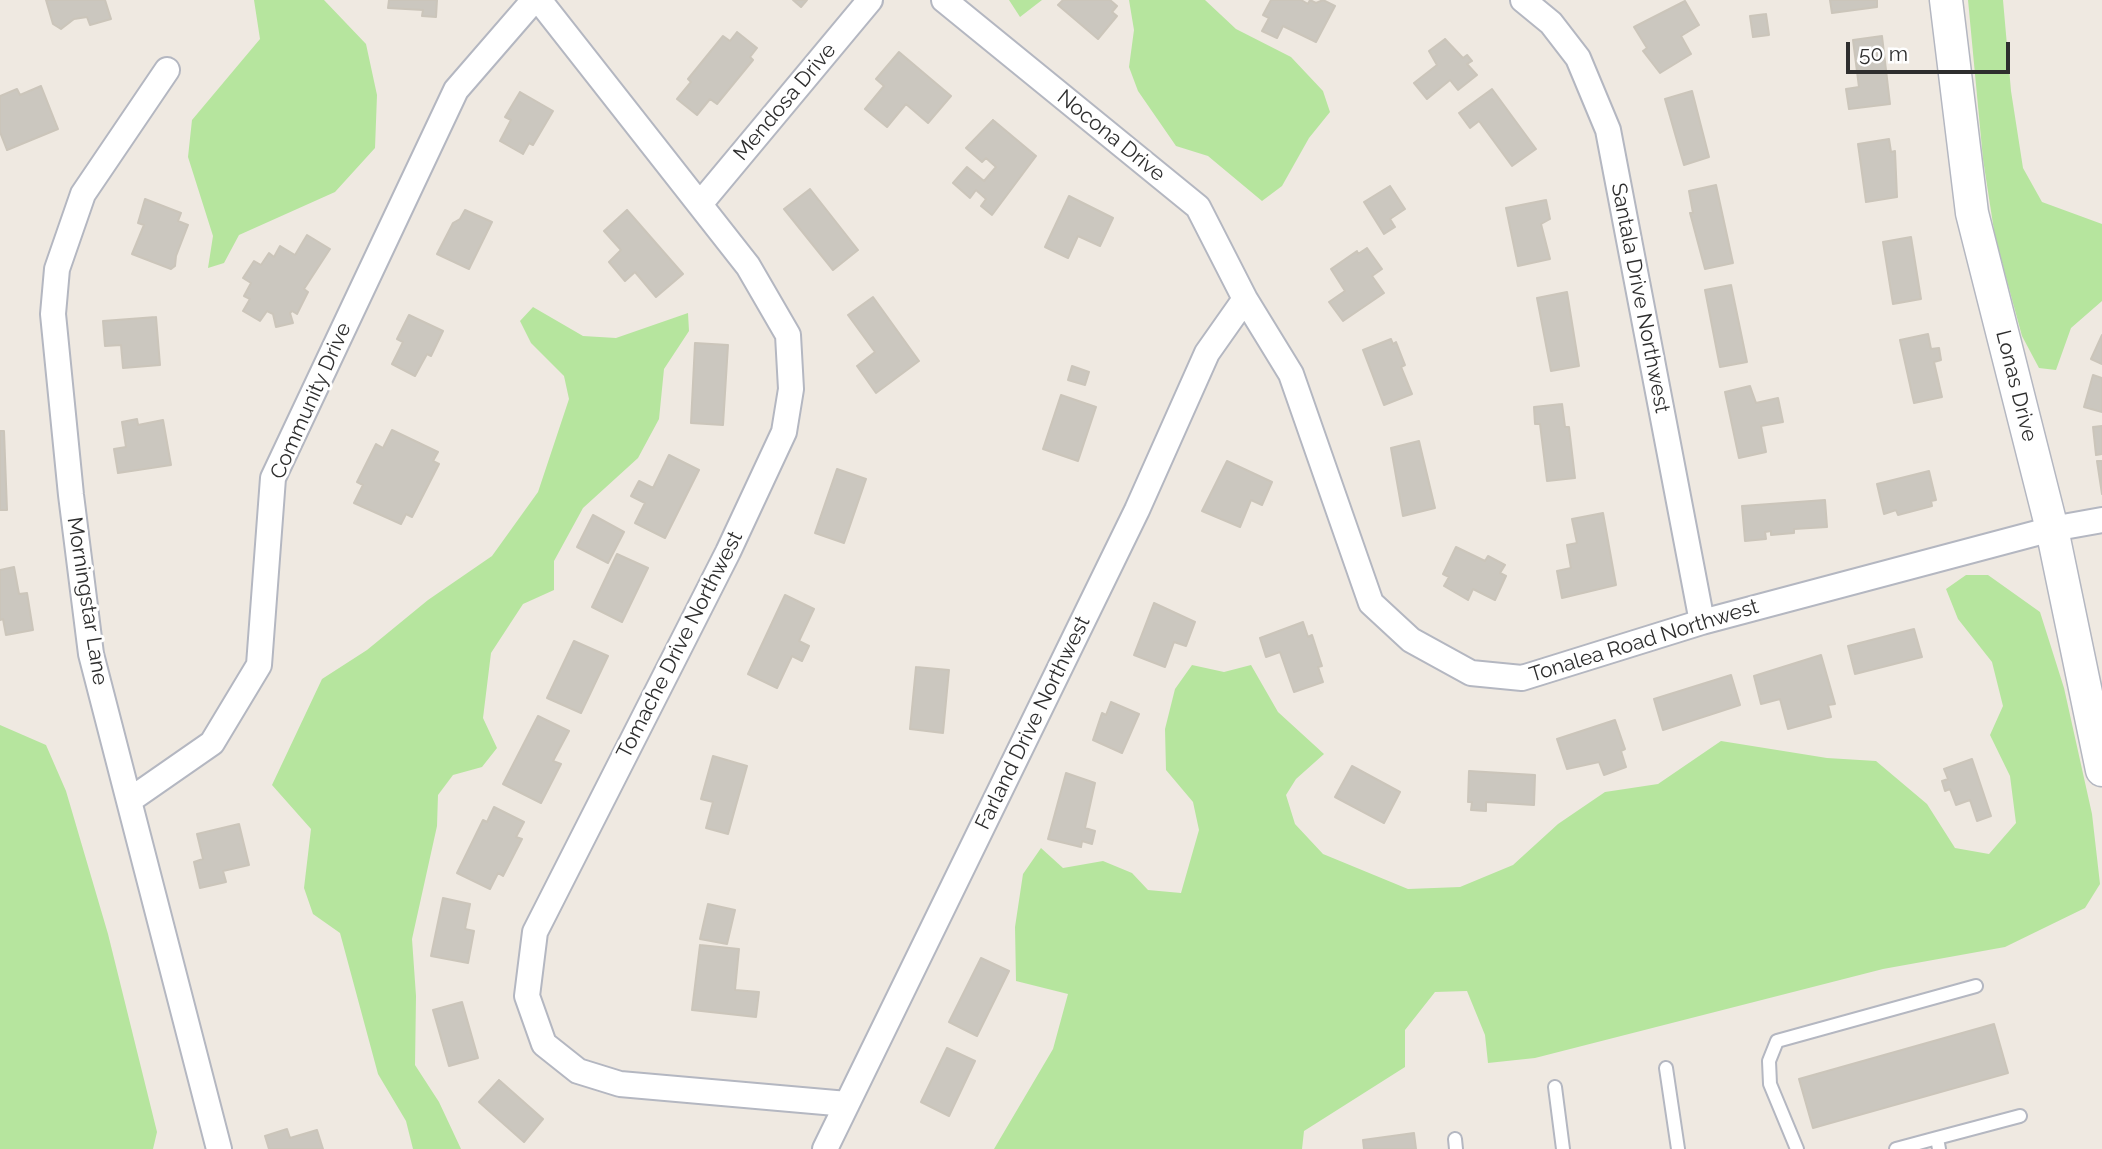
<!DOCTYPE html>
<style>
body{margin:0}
#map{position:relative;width:2102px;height:1149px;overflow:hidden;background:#efe9e1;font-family:Raleway,sans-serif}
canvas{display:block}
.scale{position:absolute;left:1846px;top:42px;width:164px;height:32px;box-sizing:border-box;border:4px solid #2e2e2e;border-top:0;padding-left:9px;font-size:21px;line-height:24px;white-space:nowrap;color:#2e2e2e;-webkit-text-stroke:5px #fff;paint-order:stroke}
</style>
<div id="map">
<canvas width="2102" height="1149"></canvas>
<div class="scale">50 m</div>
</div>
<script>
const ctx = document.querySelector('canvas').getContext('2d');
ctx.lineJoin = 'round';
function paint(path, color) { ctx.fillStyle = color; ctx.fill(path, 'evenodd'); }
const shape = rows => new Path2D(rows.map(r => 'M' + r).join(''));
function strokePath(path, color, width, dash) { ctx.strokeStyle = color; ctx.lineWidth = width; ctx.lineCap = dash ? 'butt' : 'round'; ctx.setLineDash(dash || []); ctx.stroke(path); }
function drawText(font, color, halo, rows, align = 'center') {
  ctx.font = font + ' Raleway,sans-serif'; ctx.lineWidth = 6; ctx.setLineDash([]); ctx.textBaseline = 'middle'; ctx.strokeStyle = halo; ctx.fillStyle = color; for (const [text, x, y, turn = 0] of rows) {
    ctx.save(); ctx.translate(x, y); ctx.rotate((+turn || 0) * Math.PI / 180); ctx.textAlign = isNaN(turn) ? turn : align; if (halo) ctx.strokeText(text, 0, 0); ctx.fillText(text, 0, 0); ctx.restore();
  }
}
paint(shape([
 [254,0,324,0,366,44,377,95,375,148,335,192,239,235,224,263,208,268,213,236,188,157,192,120,260,39],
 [1009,0,1042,0,1020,17],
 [1129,0,1205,0,1236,29,1291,57,1323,91,1330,112,1309,138,1282,186,1262,201,1208,156,1176,146,1138,91,1129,67,1134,30],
 [1968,0,2003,0,2011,91,2023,168,2042,202,2102,224,2102,301,2071,328,2056,370,2039,368,2022,336,1995,237,1983,159],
 [533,307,583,336,616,338,688,313,689,331,664,369,659,419,638,458,583,508,554,561,554,590,523,604,491,653,483,718,497,748,482,767,453,775,438,795,437,826,412,939,416,996,415,1065,439,1102,461,1149,413,1149,406,1121,378,1074,340,933,313,914,304,888,311,829,272,785,322,679,367,650,428,600,492,556,538,492,569,399,564,376,531,343,520,321],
 [1966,575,1988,575,2040,612,2064,688,2092,814,2100,884,2085,908,2005,947,1883,969,1535,1058,1488,1063,1485,1035,1467,991,1435,992,1405,1030,1405,1067,1304,1131,1302,1149,994,1149,1053,1049,1068,994,1016,981,1015,927,1023,874,1041,848,1063,868,1103,861,1132,873,1148,890,1181,893,1199,830,1193,802,1166,770,1165,729,1175,689,1192,665,1224,672,1251,665,1278,712,1324,754,1296,779,1286,795,1295,824,1323,854,1408,889,1460,887,1513,865,1558,824,1605,792,1658,784,1721,741,1827,758,1876,761,1927,804,1955,848,1989,854,2016,823,2010,776,1990,735,2003,706,1992,662,1958,619,1946,589],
 [0,725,46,745,66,791,108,934,157,1132,153,1149,0,1149]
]), '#b6e59e');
const building = shape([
 [46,0,105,0,111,19,90,25,87,17,74,19,61,29,53,24,46,0],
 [389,0,437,0,436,17,422,16,423,10,388,8,389,0],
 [793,0,807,0,801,7,793,0],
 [1063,0,1110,0,1117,6,1112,12,1117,16,1098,39,1058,5,1063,0],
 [1271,0,1301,0,1308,4,1310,0,1316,3,1323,0,1335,6,1316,42,1283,26,1277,38,1262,31,1269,18,1263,15,1271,0],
 [1830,0,1877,0,1877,7,1832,13,1830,0],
 [1685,1,1699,25,1681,36,1691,54,1660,73,1643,51,1647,48,1634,27,1685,1],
 [1766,14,1769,35,1753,37,1750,16,1766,14],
 [737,32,757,48,750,57,753,60,717,104,710,99,697,115,677,99,691,82,688,79,723,36,730,41,737,32],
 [1882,36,1890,104,1849,109,1846,89,1859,87,1853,40,1882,36],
 [1445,39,1463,58,1467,55,1472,61,1467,64,1477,75,1458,90,1450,80,1427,99,1414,83,1437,65,1429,51,1445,39],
 [899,52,951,96,928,123,906,104,887,127,865,109,884,86,876,79,899,52],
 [41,86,58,129,7,150,0,132,0,96,17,89,20,95,41,86],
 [1492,89,1536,149,1512,166,1479,121,1470,128,1459,113,1492,89],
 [1692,91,1709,157,1684,165,1665,99,1692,91],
 [520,92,553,111,533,145,529,143,523,154,500,141,511,120,505,117,520,92],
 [993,120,1036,156,992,215,981,206,986,199,976,190,970,198,953,183,967,167,984,181,996,167,986,158,982,162,966,148,993,120],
 [1889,139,1891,152,1895,151,1897,197,1866,202,1858,144,1889,139],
 [1716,185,1733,263,1705,269,1690,213,1693,213,1689,191,1716,185],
 [1390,186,1405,209,1390,219,1395,227,1384,234,1364,202,1390,186],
 [810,189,858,250,833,270,784,209,810,189],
 [1069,196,1113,218,1100,246,1078,236,1068,258,1045,247,1069,196],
 [145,199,181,213,178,221,188,225,176,256,175,266,171,269,132,254,144,225,138,223,145,199],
 [1546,200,1550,219,1541,224,1550,259,1518,266,1506,208,1546,200],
 [465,210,492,222,469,269,437,254,453,223,460,219,465,210],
 [627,210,683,274,656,297,635,272,625,281,609,262,621,250,604,231,627,210],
 [307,235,330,249,304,289,308,292,297,314,292,311,290,313,293,323,276,327,273,314,267,311,260,321,243,311,250,299,244,296,251,283,243,278,254,261,261,265,269,253,274,257,280,246,295,255,307,235],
 [1911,237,1921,299,1893,304,1883,242,1911,237],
 [1367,248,1382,269,1372,276,1384,293,1343,321,1329,302,1345,291,1331,269,1357,251,1358,254,1367,248],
 [1731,285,1747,362,1720,367,1705,290,1731,285],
 [1567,292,1579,366,1551,371,1537,298,1567,292],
 [873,297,919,361,876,393,857,366,875,352,848,315,873,297],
 [409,315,443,331,431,356,427,354,415,376,392,364,403,342,397,339,409,315],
 [156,317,160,365,123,368,121,345,105,346,103,321,156,317],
 [1928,334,1931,349,1939,348,1941,360,1934,362,1942,397,1914,403,1900,340,1928,334],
 [2102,335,2102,364,2091,359,2102,335],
 [1391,339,1393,344,1396,342,1405,365,1401,367,1412,394,1384,405,1363,350,1391,339],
 [695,343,728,345,723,425,691,423,695,343],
 [1072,366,1089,372,1085,385,1068,380,1072,366],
 [2093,375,2102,378,2102,412,2084,407,2093,375],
 [1750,386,1756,403,1778,398,1783,422,1761,426,1766,452,1739,458,1725,392,1750,386],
 [1061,395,1096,407,1078,461,1043,449,1061,395],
 [1562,404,1565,427,1569,427,1575,478,1547,481,1540,424,1535,424,1534,407,1562,404],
 [137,419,138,425,163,420,171,465,118,473,114,449,126,447,122,422,137,419],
 [2102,426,2102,454,2096,455,2093,427,2102,426],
 [392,430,438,452,433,461,439,464,412,517,406,514,401,524,354,503,363,485,357,482,376,444,383,448,392,430],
 [0,431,4,431,7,510,0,510,0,431],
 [1419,441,1435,508,1403,516,1391,448,1419,441],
 [669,455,699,470,665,538,635,523,645,503,631,496,639,481,653,488,669,455],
 [1227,461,1272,482,1262,505,1251,500,1240,527,1202,511,1227,461],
 [2097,461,2102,461,2102,494,2097,461],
 [837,469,866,479,844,543,815,533,837,469],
 [1929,471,1936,500,1931,501,1932,506,1898,515,1896,510,1884,514,1877,484,1929,471],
 [1825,500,1827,527,1794,529,1794,533,1771,535,1771,531,1765,532,1766,539,1745,541,1742,506,1825,500],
 [1603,513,1616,585,1562,598,1557,571,1571,568,1567,545,1577,543,1572,519,1603,513],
 [593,515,624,532,608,563,577,547,593,515],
 [1456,547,1485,561,1488,556,1505,565,1500,573,1506,576,1495,600,1473,589,1468,600,1444,586,1449,577,1443,574,1456,547],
 [617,554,648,568,622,622,592,607,617,554],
 [14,567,19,594,27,593,33,630,6,635,3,619,0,620,0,570,14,567],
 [785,595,814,609,799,641,809,646,802,661,792,656,777,688,748,674,785,595],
 [1154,603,1195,622,1186,646,1174,642,1165,667,1134,655,1154,603],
 [1303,622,1308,637,1312,635,1322,666,1318,667,1323,682,1294,692,1280,652,1266,657,1260,638,1303,622],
 [1914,629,1922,657,1855,674,1848,646,1914,629],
 [574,641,608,656,581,713,547,698,574,641],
 [1821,655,1835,704,1828,705,1831,717,1788,729,1780,699,1761,704,1754,676,1821,655],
 [916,667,949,670,943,733,910,729,916,667],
 [1731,675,1740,705,1663,730,1654,699,1731,675],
 [1111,702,1139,714,1122,753,1093,740,1102,713,1106,715,1111,702],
 [538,716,569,731,553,761,561,764,541,803,503,784,538,716],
 [1615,720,1625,749,1621,751,1626,767,1604,775,1599,762,1567,769,1557,739,1615,720],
 [713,756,747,766,728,834,706,828,713,802,701,799,713,756],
 [1972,759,1991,816,1977,821,1970,800,1956,805,1950,789,1945,791,1942,781,1948,779,1944,769,1972,759],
 [1352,766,1400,792,1384,823,1335,797,1352,766],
 [1469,771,1535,775,1534,805,1486,802,1486,811,1471,810,1472,802,1468,802,1469,771],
 [1066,773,1095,783,1085,828,1095,831,1092,844,1082,841,1081,847,1048,839,1066,773],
 [494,807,524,822,516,837,522,839,503,876,498,873,490,889,457,873,483,820,487,822,494,807],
 [239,824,249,865,223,871,226,882,200,888,194,862,203,859,197,834,239,824],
 [443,898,470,904,465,929,474,931,468,963,431,956,443,898],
 [708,904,735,910,727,944,700,939,708,904],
 [700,945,739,949,735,990,759,992,756,1017,692,1010,700,945],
 [981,958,1009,971,977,1036,949,1022,981,958],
 [462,1002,478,1058,449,1066,433,1010,462,1002],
 [1994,1024,2008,1073,1813,1128,1799,1079,1994,1024],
 [947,1048,975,1061,949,1116,921,1102,947,1048],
 [499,1080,543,1119,524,1142,479,1102,499,1080],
 [287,1129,290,1138,317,1130,323,1149,269,1149,265,1136,287,1129],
 [1414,1133,1416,1149,1364,1149,1363,1140,1414,1133]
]);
paint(building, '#cbc7bf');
strokePath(building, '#cbc5ba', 2);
const service = shape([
 [1666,1068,1678,1149],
 [1555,1087,1563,1149],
 [1455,1139,1456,1149],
 [1797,1149,1770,1084,1769,1061,1777,1041,1976,986],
 [1896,1149,1937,1138],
 [1939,1149,1937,1138,2020,1116]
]);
const minor = shape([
 [539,0,748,266,788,335,791,389,784,432,728,552,535,932,527,996,544,1044,578,1071,620,1084,847,1104],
 [944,0,1198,207,1245,299,1291,374,1371,603,1411,640,1471,673,1522,678,1702,622,2052,529,2102,520],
 [1523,0,1551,23,1578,58,1608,130,1702,622],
 [167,70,83,194,57,269,53,314,71,495,91,654,219,1149],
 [700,204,870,0],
 [130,800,212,743,259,665,273,478,456,90,534,0],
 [825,1149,1137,510,1207,353,1245,299]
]);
const tertiary = shape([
 [1946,0,1972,213,2052,529,2102,770]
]);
strokePath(service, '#b4b7c1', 16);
strokePath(minor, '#b4b7c1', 28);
strokePath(tertiary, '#b4b7c1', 35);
strokePath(service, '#fff', 12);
strokePath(minor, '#fff', 24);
strokePath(tertiary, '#fff', 32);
drawText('21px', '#2e2e2e', '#fff', [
 ["Mendosa Drive",785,102,-50],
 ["Nocona Drive",1111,136,39],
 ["Santala Drive Northwest",1640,298,79],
 ["Lonas Drive",2016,386,76],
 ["Community Drive",311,401,-66],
 ["Morningstar Lane",87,601,81],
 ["Tonalea Road Northwest",1644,641,-17],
 ["Tomache Drive Northwest",680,645,-63],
 ["Farland Drive Northwest",1033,723,-64]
]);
</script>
